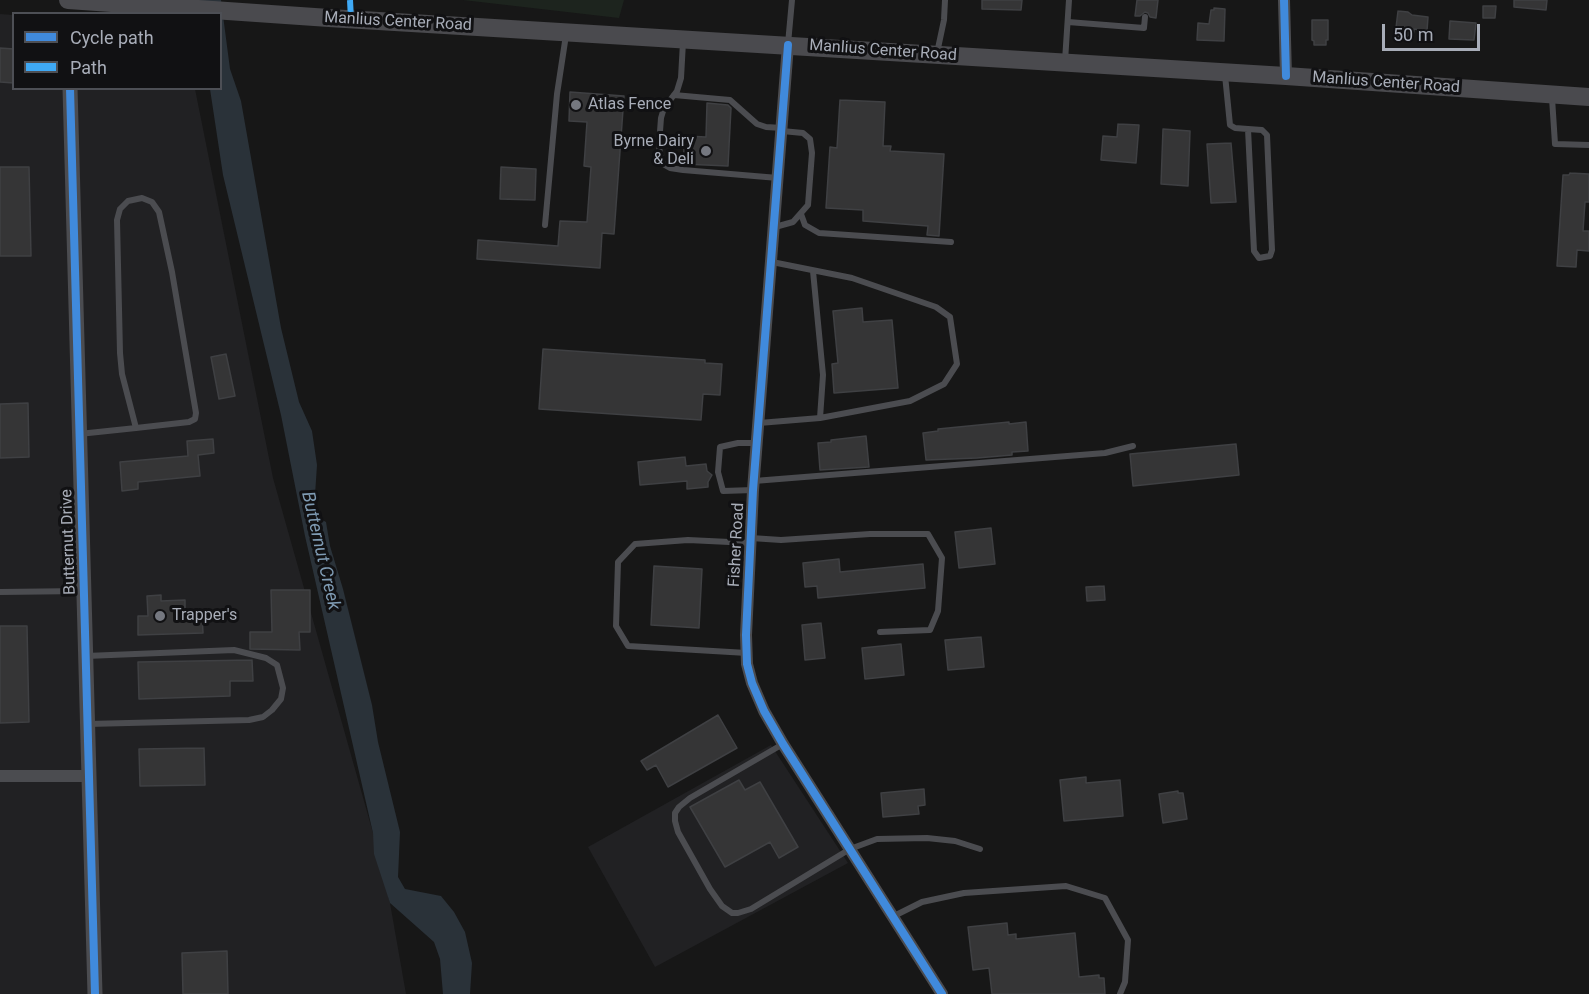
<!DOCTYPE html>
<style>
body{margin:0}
#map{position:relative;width:1589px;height:994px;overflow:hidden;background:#171717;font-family:Roboto,sans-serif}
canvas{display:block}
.legend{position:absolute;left:12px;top:12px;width:210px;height:78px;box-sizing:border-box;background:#111113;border:2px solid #4d4f55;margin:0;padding:8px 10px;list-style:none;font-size:18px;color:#a8adb8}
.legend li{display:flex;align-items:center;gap:12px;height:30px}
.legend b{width:30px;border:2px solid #4d4f55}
.scale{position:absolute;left:1382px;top:24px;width:98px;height:27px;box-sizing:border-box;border:3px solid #a8adb8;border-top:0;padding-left:8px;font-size:18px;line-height:21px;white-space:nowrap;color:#a8adb8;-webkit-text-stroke:4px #111113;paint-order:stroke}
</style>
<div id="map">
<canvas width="1589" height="994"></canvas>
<ul class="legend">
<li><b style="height:8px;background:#408adc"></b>Cycle path</li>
<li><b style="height:8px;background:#3fa9f5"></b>Path</li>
</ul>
<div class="scale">50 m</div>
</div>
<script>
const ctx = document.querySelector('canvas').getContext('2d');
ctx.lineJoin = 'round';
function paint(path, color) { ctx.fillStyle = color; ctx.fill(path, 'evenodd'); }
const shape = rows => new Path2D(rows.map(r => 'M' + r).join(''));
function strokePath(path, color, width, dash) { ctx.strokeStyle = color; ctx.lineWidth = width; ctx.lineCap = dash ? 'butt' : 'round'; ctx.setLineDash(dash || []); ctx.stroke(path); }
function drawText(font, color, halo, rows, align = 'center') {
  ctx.font = font + ' Roboto,sans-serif'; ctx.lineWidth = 6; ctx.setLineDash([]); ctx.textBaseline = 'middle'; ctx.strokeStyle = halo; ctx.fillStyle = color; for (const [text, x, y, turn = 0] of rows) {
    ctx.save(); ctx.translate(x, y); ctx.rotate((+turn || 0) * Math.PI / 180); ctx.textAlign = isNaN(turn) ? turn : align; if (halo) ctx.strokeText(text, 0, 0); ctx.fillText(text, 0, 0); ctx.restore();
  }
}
paint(shape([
 [0,14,13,15,14,88,195,89,273,478,373,833,390,903,406,994,0,994],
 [771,745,848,863,655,967,588,847]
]), '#212123');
paint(shape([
 [463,0,624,0,619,18]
]), '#1d241e');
paint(shape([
 [188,0,221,0,230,69,241,101,281,328,299,402,312,431,317,465,315,495,317,517,326,522,330,546,343,589,372,705,378,742,400,832,398,877,405,889,441,896,454,912,465,932,472,963,470,994,443,994,440,959,434,942,390,903,374,854,373,833,305,536,281,415,223,175,210,89,220,88,220,14]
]), '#2a3239');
const building = shape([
 [982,0,1022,0,1021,10,982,9,982,0],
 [1137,0,1158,0,1156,18,1150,17,1148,13,1145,12,1140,16,1135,16,1137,0],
 [1514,0,1547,0,1546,10,1514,7,1514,0],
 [1483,6,1496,6,1495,18,1483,18,1483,6],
 [1214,8,1225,9,1224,41,1197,40,1198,23,1209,24,1211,10,1214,10,1214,8],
 [1398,11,1408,12,1412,15,1428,17,1427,31,1414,29,1413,36,1407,35,1407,38,1395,36,1398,11],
 [1312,20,1328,20,1328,40,1326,40,1326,45,1314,45,1314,41,1312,40,1312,20],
 [1450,21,1476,23,1474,40,1449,39,1450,21],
 [0,48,14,49,14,83,0,82,0,48],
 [570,92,624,96,614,234,602,233,600,268,477,259,478,240,558,246,560,221,587,222,591,167,584,166,587,122,569,121,570,92],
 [840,100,885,102,883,146,891,146,890,151,944,154,939,236,927,235,928,226,863,221,863,210,826,208,830,147,837,148,840,100],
 [707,103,728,105,731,108,728,166,683,164,685,136,706,137,707,103],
 [1118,124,1139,125,1136,163,1101,160,1103,136,1117,137,1118,124],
 [1163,129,1190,131,1188,186,1161,184,1163,129],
 [1231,143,1236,202,1211,203,1207,144,1231,143],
 [0,167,29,167,31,256,0,256,0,167],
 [501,167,536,169,535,200,500,199,501,167],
 [1570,173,1589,174,1589,202,1585,202,1583,231,1589,231,1589,251,1577,250,1576,267,1557,266,1563,175,1569,175,1570,173],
 [862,308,863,322,892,320,898,388,834,393,832,364,838,363,833,311,862,308],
 [543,349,705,360,705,363,722,364,720,395,703,394,701,420,539,409,543,349],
 [226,354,235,396,219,399,211,357,226,354],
 [28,403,29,457,0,458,0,404,28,403],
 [1009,422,1009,424,1026,422,1028,451,1012,452,1012,455,977,458,926,460,923,433,938,431,938,429,1009,422],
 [866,436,869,467,820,470,818,443,831,442,831,440,866,436],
 [213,439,214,453,198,455,200,476,138,482,138,489,122,491,120,462,188,456,187,441,213,439],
 [1236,444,1239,475,1133,486,1130,454,1236,444],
 [685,457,686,466,706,464,707,471,712,475,708,482,708,487,687,489,687,481,640,485,638,462,685,457],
 [991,528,995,564,959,568,955,532,991,528],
 [839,559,840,572,923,564,925,588,818,598,817,586,805,587,803,563,839,559],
 [654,566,702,569,699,628,651,625,654,566],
 [1104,586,1105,600,1087,601,1086,587,1104,586],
 [271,590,310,590,310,632,299,632,300,650,250,649,250,632,272,632,271,590],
 [161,595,161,601,185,600,185,615,202,614,203,633,138,635,138,616,148,616,147,596,161,595],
 [821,623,825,658,805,660,802,625,821,623],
 [0,626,27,626,29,722,0,723,0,626],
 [981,637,984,667,948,670,945,640,981,637],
 [901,644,904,675,865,679,862,648,901,644],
 [252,660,253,681,230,681,230,696,139,699,138,662,252,660],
 [718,715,737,748,668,787,656,765,647,770,641,761,718,715],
 [204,748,205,785,140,786,139,749,204,748],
 [1086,777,1086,783,1120,780,1123,816,1064,821,1060,780,1086,777],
 [739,780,745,790,760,782,798,847,779,858,770,842,725,867,690,807,739,780],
 [924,789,925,805,918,806,919,814,883,817,881,793,924,789],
 [1178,791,1178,793,1183,793,1187,819,1163,823,1159,794,1178,791],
 [1007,923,1008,935,1016,934,1016,939,1075,933,1079,977,1099,975,1099,978,1104,978,1105,994,992,994,989,968,973,970,968,927,1007,923],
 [227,951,228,994,183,994,182,953,227,951]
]);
paint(building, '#353536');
strokePath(building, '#3f4043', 1.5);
strokePath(shape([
 [1068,22,1144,28,1145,17],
 [683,42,681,78,677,91,664,108,661,118,659,145,660,155,663,164,670,168,683,170,778,178],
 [788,44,792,0],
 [937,53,944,20,945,0],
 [1065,61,1069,0],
 [1225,75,1230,125,1235,128,1248,129,1262,130,1267,135,1272,250,1270,256,1259,258,1254,251,1248,129],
 [674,95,730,100,757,124,766,127,782,128],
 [1552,98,1555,144,1589,145],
 [801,214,805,225,819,233,951,242],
 [545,225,557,94,566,35],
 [775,227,793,222,808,205,812,153,810,139,803,133,782,131],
 [813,271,823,375,820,418],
 [759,423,820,418,910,401,944,384,957,364,950,317,936,307,852,278,772,262],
 [79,434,136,428,189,422,195,419,196,413,172,272,159,212,152,202,142,198,128,201,120,209,117,220,120,353,122,374,136,428],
 [754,481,1105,453,1133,446],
 [753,490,723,491,718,472,720,447,738,443,757,443],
 [751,538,781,540,870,534,928,534,942,558,938,611,930,630,880,632],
 [0,592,83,591],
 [747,653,628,646,616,626,618,562,635,544,688,540,750,543],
 [86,656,234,650,266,658,277,665,283,688,281,699,272,710,263,717,249,720,88,724],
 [783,744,690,798,679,807,675,813,675,821,678,832,710,889,722,906,732,913,738,913,751,909,850,849,877,839,927,838,955,841,980,849],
 [894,916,922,902,964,893,1066,886,1105,898,1128,940,1125,982,1120,994]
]), '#4b4c50', 6);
strokePath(shape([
 [1284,0,1286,76],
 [788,45,753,490,746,635,747,664,752,683,764,711,783,744,942,994],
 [0,776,90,776]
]), '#4b4c50', 12);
strokePath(shape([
 [70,88,95,994]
]), '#4b4c50', 15);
strokePath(shape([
 [68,0,329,18,1286,76,1589,97]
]), '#4a4a4e', 18);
strokePath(shape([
 [350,0,351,19]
]), '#3fa9f5', 6, [12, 6]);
strokePath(shape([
 [1284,0,1286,76],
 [788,45,753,490,746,635,747,664,752,683,764,711,783,744,942,994],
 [70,88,95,994]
]), '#408adc', 8);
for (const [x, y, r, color] of [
 [576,105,6,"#757880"],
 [706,151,6,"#757880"],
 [160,616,6,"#757880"]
]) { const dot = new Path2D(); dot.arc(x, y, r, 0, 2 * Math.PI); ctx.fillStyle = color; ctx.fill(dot); strokePath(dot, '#111113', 2); }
drawText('16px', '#a8adb8', '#111113', [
 ["Manlius Center Road",398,22,3],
 ["Manlius Center Road",883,51,4],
 ["Manlius Center Road",1386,83,4],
 ["Butternut Drive",69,542,-92],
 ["Fisher Road",737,545,-87]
]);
drawText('16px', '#a8adb8', '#111113', [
 ["Atlas Fence",588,105],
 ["Byrne Dairy",694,142,"right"],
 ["& Deli",694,160,"right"],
 ["Trapper's",172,616]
], 'left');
drawText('italic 18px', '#7f9bb3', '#111113', [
 ["Butternut Creek",320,551,77]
]);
</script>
